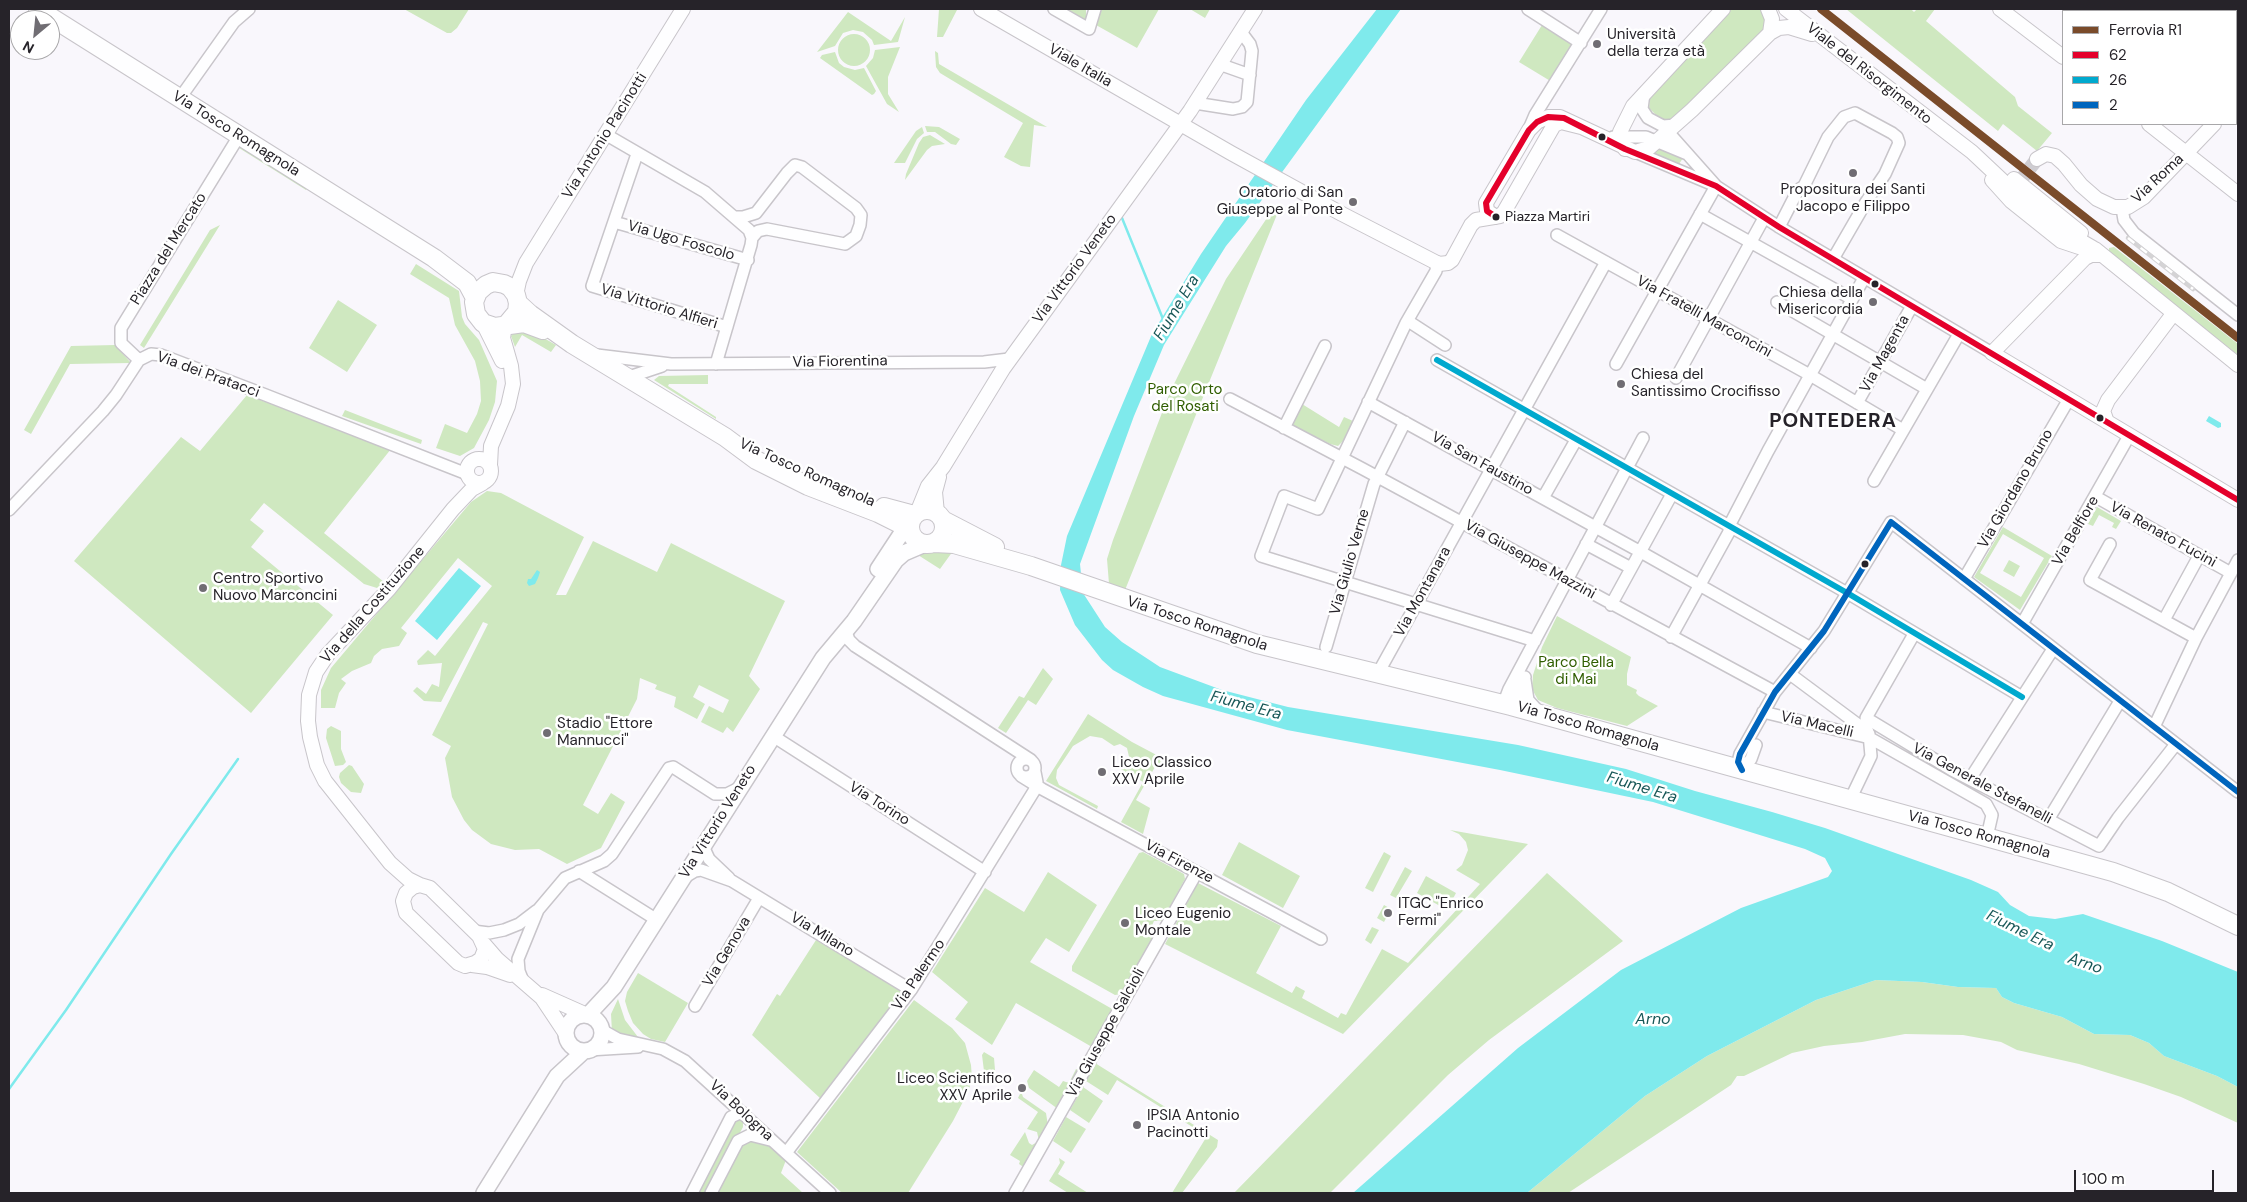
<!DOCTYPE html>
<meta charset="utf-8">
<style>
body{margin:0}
#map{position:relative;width:2247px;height:1202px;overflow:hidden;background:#f9f7fc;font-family:"DM Sans",sans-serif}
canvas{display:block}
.frame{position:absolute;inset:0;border:10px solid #262329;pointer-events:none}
.legend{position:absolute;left:2062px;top:10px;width:175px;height:115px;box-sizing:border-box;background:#fff;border:1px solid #a8a7a9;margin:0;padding:6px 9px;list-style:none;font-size:15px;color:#262329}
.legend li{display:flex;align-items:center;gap:10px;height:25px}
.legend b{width:25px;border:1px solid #a8a7a9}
.north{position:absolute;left:10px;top:10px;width:50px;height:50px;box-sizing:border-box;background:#fff;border:1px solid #a8a7a9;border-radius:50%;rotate:208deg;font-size:14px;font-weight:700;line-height:20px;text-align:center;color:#262329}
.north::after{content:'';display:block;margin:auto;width:18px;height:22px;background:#706d73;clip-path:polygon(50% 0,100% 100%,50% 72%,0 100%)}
.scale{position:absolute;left:2074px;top:1170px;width:140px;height:22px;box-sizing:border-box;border:2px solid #262329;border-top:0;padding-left:6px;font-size:15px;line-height:18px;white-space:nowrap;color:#262329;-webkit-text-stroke:4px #fff;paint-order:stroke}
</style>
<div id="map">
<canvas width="2247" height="1202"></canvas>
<div class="frame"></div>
<ul class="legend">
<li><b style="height:6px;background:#7a4b2a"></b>Ferrovia R1</li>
<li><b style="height:6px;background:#e4002b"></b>62</li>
<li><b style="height:6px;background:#00a9ce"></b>26</li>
<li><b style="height:6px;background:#0065bd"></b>2</li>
</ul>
<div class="north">N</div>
<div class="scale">100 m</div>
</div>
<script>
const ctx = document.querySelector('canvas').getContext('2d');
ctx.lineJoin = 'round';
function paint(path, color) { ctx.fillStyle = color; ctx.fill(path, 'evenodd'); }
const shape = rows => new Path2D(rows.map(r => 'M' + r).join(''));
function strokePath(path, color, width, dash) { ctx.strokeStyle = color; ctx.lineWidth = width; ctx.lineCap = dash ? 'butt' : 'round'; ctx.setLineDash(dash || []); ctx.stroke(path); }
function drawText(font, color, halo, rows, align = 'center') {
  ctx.font = font + ' "DM Sans",sans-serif'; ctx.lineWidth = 5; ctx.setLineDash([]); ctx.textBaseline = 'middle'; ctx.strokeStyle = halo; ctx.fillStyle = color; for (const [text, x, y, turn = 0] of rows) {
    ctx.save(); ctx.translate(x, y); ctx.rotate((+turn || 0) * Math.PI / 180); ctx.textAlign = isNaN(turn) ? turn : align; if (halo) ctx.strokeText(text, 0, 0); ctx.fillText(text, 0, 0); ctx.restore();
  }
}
paint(shape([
 [404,9,469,9,457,28,451,33,447,33],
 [939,9,957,10,943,37,937,37],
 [1066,9,1086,9,1086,20],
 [1102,9,1159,9,1137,48,1096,25],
 [1190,9,1210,9,1205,18],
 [1730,9,1761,9,1766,17,1764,30,1674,118,1665,120,1659,118,1649,108,1650,95],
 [1846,9,1911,9,1914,12,1917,9,1935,9,1926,21,2015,97,2018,106,2052,133,2037,151,2003,124,1998,131],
 [848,12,891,41,905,17,898,42,874,45,872,40,863,32,853,30,843,33,835,46,817,52],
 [1542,25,1575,45,1552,82,1519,62],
 '838 50a16 16 0 1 1 32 0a16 16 0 1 1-32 0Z',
 [900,47,888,77,888,94,899,112,887,104,866,66,873,58,875,50],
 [935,51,938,53,939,64,1047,127,1034,125,1030,167,1021,166,1004,157,1023,123,940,73,936,67],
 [835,52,839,63,844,67,855,70,864,68,876,91,874,94,872,95,820,58,822,55],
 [925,126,939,127,960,139,956,145,951,144,935,132,927,132],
 [922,127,924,133,917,139,905,163,894,163,916,131],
 [930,135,945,144,932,146,927,150,905,180,906,174,919,143,923,137],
 [242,147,307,188,306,190,239,148],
 [1660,147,1683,158,1677,167,1648,154],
 [1273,209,1278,212,1125,590,1109,584,1107,559,1113,540,1170,392,1226,279],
 [220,225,144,348,140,345,210,230],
 [2114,247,2238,344,2238,355,2109,253,2109,248],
 [416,264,459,291,462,317,465,324,479,340,497,381,495,402,489,420,474,448,460,456,436,448,445,424,467,433,477,414,481,401,480,381,475,361,455,325,449,298,410,274],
 [338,300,377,325,347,372,309,348],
 [516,330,535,333,556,345,551,352,522,335,515,347,511,336],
 [115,345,131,363,70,364,31,434,24,430,71,346],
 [708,375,708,384,669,384,668,386,716,417,716,419,654,380,659,376],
 [247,395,391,449,324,533,384,582,377,588,364,584,264,503,250,520,264,531,251,547,333,615,251,713,74,561,181,437,200,451],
 [1302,404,1339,427,1344,417,1353,421,1343,441,1338,446,1330,444,1292,425],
 [345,410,422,440,421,444,342,416],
 [487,491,501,493,584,537,556,595,566,595,593,541,657,572,671,543,785,601,749,676,760,689,733,732,727,727,723,733,701,722,709,706,723,713,729,700,699,685,693,697,705,704,697,719,674,707,676,697,655,689,657,685,640,678,637,699,583,805,598,814,611,793,625,802,601,848,567,864,539,849,515,850,491,844,472,830,464,820,452,797,445,758,451,746,432,735,488,624,483,622,441,702,424,701,413,691,417,687,426,694,432,684,439,687,442,663,418,665,417,661,428,650,435,656,492,586,458,558,401,628,407,633,399,646,382,649,374,656,371,663,352,671,341,679,346,683,339,693,335,708,321,708,321,690,331,668,471,502],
 [2097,507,2121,521,2116,529,2112,527,2114,523,2099,515,2093,526,2088,524],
 [2003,527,2052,556,2020,610,1974,577],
 [2003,534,2044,558,2021,597,1980,573],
 [941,550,953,551,940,569,918,555],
 [2009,560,2020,566,2014,577,2003,571],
 [1557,616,1631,657,1627,674,1627,685,1637,690,1636,693,1639,696,1658,706,1627,726,1557,708,1538,700,1532,689,1533,675,1542,647],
 [1043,668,1053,679,1036,705,1028,700,1006,733,998,728,1019,696,1024,698],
 [1088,714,1132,742,1166,760,1155,767,1136,800,1150,808,1143,834,1121,822,1143,782,1117,767,1130,761,1127,748,1120,744,1114,746,1102,738,1090,736,1073,746,1057,770,1056,778,1059,785,1098,806,1097,809,1046,781],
 [331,726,341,731,341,749,346,762,343,765,335,766,326,738,327,729],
 [349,765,352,766,364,784,361,793,351,792,341,783,339,777,340,773],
 [1450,830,1528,844,1343,1034,1165,944,1198,883,1281,926,1256,973,1292,993,1296,986,1305,991,1302,998,1338,1018,1341,1013,1346,1015,1382,949,1408,963,1480,884,1456,870,1462,865,1468,850,1466,842,1459,834],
 [1239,842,1300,876,1283,908,1222,875],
 [1143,852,1184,874,1185,879,1162,921,1154,921,1151,928,1154,936,1121,994,1115,995,1072,971,1072,966,1139,853],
 [1384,852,1391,856,1373,892,1365,888],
 [1405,867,1412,871,1396,898,1390,895],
 [1048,872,1097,905,1069,952,1046,938,1030,962,1114,1010,1092,1047,1016,1003,992,1045,955,1019,968,1002,932,972,985,888,1024,912],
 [1547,873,1623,941,1489,1040,1448,1075,1330,1193,1234,1193],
 [1426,876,1456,893,1447,910,1417,893],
 [1384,905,1391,909,1384,922,1377,918],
 [1372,927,1379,930,1371,944,1365,940],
 [816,940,902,991,821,1099,752,1035,777,994,780,996],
 [638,973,688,1003,665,1042,651,1039,643,1034,633,1023,628,1011,625,1001,627,992],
 [1876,980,1922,982,1958,987,1996,988,2002,997,2014,1003,2062,1017,2094,1034,2130,1035,2149,1043,2164,1056,2217,1076,2238,1087,2238,1123,2181,1097,2144,1084,2079,1064,2017,1050,2001,1042,1963,1035,1905,1034,1862,1042,1824,1046,1792,1053,1744,1076,1737,1076,1731,1085,1568,1193,1527,1193,1645,1096,1707,1056,1816,1000],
 [618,999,625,1020,638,1037,612,1032,611,1014],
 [914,1000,952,1028,965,1043,971,1065,972,1079,968,1092,953,1121,908,1193,842,1193,797,1152],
 [984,1052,994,1058,995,1070,990,1078,984,1071,982,1055],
 [1095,1063,1218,1140,1217,1147,1182,1193,1172,1193,1207,1136,1117,1080,1108,1095,1086,1081],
 [1076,1069,1080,1071,1058,1109,1029,1088,1027,1081,1034,1070,1059,1087,1063,1081,1069,1083],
 [1083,1087,1103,1101,1089,1123,1070,1110],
 [1020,1094,1022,1094,1023,1097,1046,1113,1048,1126,1025,1168,1019,1164,1020,1161,1010,1155,1025,1132,1029,1143,1032,1145,1039,1141,1037,1132,1027,1129,1038,1112,1018,1098],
 [1066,1117,1086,1129,1071,1153,1053,1141],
 [739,1118,743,1120,743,1127,708,1193,698,1193,734,1121],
 [748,1140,769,1145,786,1160,781,1173,803,1193,716,1193,742,1143],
 [1059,1158,1065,1162,1058,1174,1088,1193,1068,1193,1049,1181,1060,1163]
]), '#cfe8c0');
paint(shape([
 [1377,9,1401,9,1245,223,1226,246,1164,345,1134,416,1080,564,1083,593,1105,627,1122,642,1160,667,1222,690,1288,707,1518,745,1626,769,1695,791,1772,812,1825,828,1971,880,1998,892,2010,905,2029,916,2055,919,2083,914,2162,941,2238,972,2238,1087,2217,1076,2164,1056,2149,1043,2130,1035,2094,1034,2062,1017,2014,1003,2002,997,1996,988,1958,987,1922,982,1876,980,1816,1000,1707,1056,1645,1096,1527,1193,1353,1193,1518,1048,1621,970,1741,908,1828,877,1832,871,1825,858,1805,849,1653,802,1500,770,1287,730,1163,696,1143,687,1113,670,1102,660,1075,625,1060,590,1061,565,1067,536,1152,334,1201,254,1306,100],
 [2209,416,2221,423,2221,427,2218,428,2206,421],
 [459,568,481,586,437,640,415,621],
 [537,570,540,572,538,578,535,584,529,586,527,583,528,579,531,579]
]), '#7feaec');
strokePath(shape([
 [1122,218,1163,319],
 [9,1089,66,1010,171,854,238,759]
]), '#7feaec', 2.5);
strokePath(shape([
 [2017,185,2037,159]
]), '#cfcdd2', 14, [14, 7]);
const minor = shape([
 [1054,9,1089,29,1095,9],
 [1528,9,1581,43],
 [1219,64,1250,75],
 [1644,93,1642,109,1648,118,1663,126,1676,125],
 [180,98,234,22,249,9],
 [1195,103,1233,109,1242,107,1247,102,1252,51,1250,44,1241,32],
 [1529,129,1535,115,1601,9],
 [1668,132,1716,186],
 [605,134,705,192,749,230,752,238,751,245,716,364],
 [1613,137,1646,137,1687,154],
 [1635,152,1716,186,1779,227,1992,353],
 [637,154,592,286,727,327],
 [2122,208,2124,220,2134,233,2238,315],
 [1700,214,1852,299],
 [735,217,743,217,756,213,787,173,795,165,802,167,856,208,861,215,860,225,856,236,845,244,767,229,758,231,752,238],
 [614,222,748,260],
 [1779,227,1798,190,1804,186,1828,137,1844,117,1855,113,1892,133,1897,137,1899,143,1885,174,1866,202,1833,259],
 [1557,235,1810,375,1903,430],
 [1437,263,1436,271,1406,323,1318,509,1284,496,1261,556,1535,641],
 [1777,302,1927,389],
 [1408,321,1445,345],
 [597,355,671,364,984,362,1009,359],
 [139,360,121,343,121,328,239,136],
 [1437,360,1849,594,2022,697],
 [1616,364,1716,186],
 [629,377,662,366],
 [1676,378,1764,218],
 [1230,399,1363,469,1775,692],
 [1368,402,1639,551,1811,648],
 [1857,403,1912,306],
 [1284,428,1325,346],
 [1874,481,1959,334],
 [2096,497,2231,573],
 [1543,498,1576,440],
 [9,510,103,411,116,395,139,360,151,354,161,355,263,394,467,474],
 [1586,544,1631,568],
 [2110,544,2090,580,2196,638],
 [1964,579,2069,399],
 [1611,605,1672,494],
 [2164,620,2199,556],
 [2022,624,2129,436],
 [846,632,849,640,855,646,1031,760],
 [1671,637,1729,532,1729,526,1768,451,1864,278],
 [1326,647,1374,484,1405,422],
 [1382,666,1606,262],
 [1790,674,1868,732],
 [1525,677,1517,698,1511,706,1506,697,1509,689,1643,438],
 [1525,680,1528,700,1539,712],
 [1763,712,1870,738,1986,804,1992,815,1987,837],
 [1866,718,1952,770,2099,846,2118,818,2176,744],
 [1866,718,1914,634],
 [2154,727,2196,638,2238,560],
 [773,736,985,872],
 [1756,745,1751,759,1742,770,1738,762,1740,754,1775,692,1824,631,1891,522,2238,792],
 '1017 768a9 9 0 1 1 18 0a9 9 0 1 1-18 0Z',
 [1021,776,1042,789,1321,939],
 [1970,779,2053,649],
 [1850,800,1871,756,1869,734],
 [2048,820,2120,701],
 [703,846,709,859,729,878],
 [579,871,657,920],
 [685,877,695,871,701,870,732,881,911,990],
 [473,931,489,933,504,930,519,924,536,911],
 [523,981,519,971,518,959,538,910,565,878,604,861,612,854,669,768,673,767,715,794,727,794,739,788],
 [695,1006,759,898],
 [602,1030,618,1039,663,1049,685,1061,830,1193],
 [589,1050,638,1047],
 [786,1153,911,990,1034,791,1037,782,1035,772],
 [692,1193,731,1117,742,1112],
 [711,1193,738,1141,750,1135,770,1140],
 [1015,1193,1197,872]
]);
const tertiary = shape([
 [981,9,1231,153,1342,214,1439,264,1448,263,1452,260,1471,225,1476,220,1500,216,1504,212,1554,125,1561,122,1581,127],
 [1786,9,1972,152,2005,183,2011,187,2017,185,2018,193,2029,204,2067,233,2093,248],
 [2000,9,2063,57],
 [1770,33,1779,28,1789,27,1812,34],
 [2236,102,2238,99],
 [2149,124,2238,194],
 [1625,149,1620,141,1620,132,1633,106,1723,9],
 [2037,159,2046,154,2055,156,2064,164,2081,185,2097,199,2114,207,2128,207,2144,197,2214,124],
 [2014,179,2081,233],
 [1992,180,2011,201,2061,241,2079,247],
 [1496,217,1487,211,1486,203,1529,130,1537,122,1548,117,1560,117,1635,152,1649,148,1692,110,1770,33,1772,19,1768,9],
 [2095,249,2238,365],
 [2100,255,2091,255,2085,258,1992,353,2238,500],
 [516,295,519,281,526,263,683,9],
 [483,323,502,361],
 [2107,422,2103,411,2108,400,2173,314],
 '467 471a12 12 0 1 1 24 0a12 12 0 1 1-24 0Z',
 [490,465,491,446,508,406,513,384,511,366,503,338,505,325],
 [917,513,928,486,943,467,1003,369,1190,111,1255,9],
 [937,513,935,492,939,477],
 [420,885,408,879,390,863,325,781,317,765,310,737,308,721,309,695,316,672,328,654,389,589,453,509,472,489,483,483],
 [420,885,430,888,479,936,485,949,481,959,475,963,465,966,458,963,406,913,403,901,406,893,413,887,420,885],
 [484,944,497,959,542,998,566,1034],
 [472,965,487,967,510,975],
 [542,995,587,1015]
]);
const secondary = shape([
 [878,569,901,534,910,530],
 [588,1015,614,987,823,658,854,621,896,560,904,553,925,544],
 '566 1033a18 18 0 1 1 36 0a18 18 0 1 1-36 0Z',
 [484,1193,557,1076,584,1051]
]);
const primary = shape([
 [38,9,434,258,467,283,475,298],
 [518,303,530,314,572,344,725,437,756,460,808,486,878,513,910,529],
 [507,324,517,312,518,303,516,295,510,287,504,284,493,282,486,285,478,292,474,302,476,314,483,323,495,327,524,323,543,330],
 [884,507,914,515],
 '910 527a17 17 0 1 1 34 0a17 17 0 1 1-34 0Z',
 [943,520,995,547],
 [934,543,954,544,1031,566,1257,644,1511,706,2113,872,2168,892,2238,926]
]);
strokePath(minor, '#c8c5ca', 14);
strokePath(tertiary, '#c8c5ca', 16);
strokePath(secondary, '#c8c5ca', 18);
strokePath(primary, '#c8c5ca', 20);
strokePath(minor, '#fefeff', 11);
strokePath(tertiary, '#fefeff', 14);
strokePath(secondary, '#fefeff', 15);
strokePath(primary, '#fefeff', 18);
const rail = shape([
 [1821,9,2238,338],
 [2128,238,2193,289]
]);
strokePath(rail, '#d4d3d5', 4.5);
strokePath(rail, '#fff', 2.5, [8]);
strokePath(shape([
 [1496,217,1487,211,1486,203,1529,130,1537,122,1548,117,1564,118,1625,149,1716,186,1779,227,2238,500]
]), '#e4002b', 6);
strokePath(shape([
 [1437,360,1849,594,2022,697]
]), '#00a9ce', 6);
strokePath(shape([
 [1742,770,1738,762,1740,754,1775,692,1824,631,1891,522,2238,792]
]), '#0065bd', 6);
strokePath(shape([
 [1821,9,2238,338]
]), '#7a4b2a', 8);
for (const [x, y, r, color] of [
 [1597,44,5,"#706d73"],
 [1602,137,4.5,"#262329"],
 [1853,173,5,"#706d73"],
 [1353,202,5,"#706d73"],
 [1496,217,4.5,"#262329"],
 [1875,284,4.5,"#262329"],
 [1873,302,5,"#706d73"],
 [1621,384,5,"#706d73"],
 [2100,418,4.5,"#262329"],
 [1865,564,4.5,"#262329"],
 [203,588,5,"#706d73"],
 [547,733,5,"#706d73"],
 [1102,772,5,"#706d73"],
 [1388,913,5,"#706d73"],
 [1125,923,5,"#706d73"],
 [1022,1088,5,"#706d73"],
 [1137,1125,5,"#706d73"]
]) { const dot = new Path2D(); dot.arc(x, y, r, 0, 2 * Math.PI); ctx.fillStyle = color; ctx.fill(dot); strokePath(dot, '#fff', 2); }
drawText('14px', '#262329', '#fff', [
 ["Piazza Martiri",1505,217]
], 'left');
drawText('15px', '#262329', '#fff', [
 ["Università",1607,35],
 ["della terza età",1607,52],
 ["Propositura dei Santi",1853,190,"center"],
 ["Jacopo e Filippo",1853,207,"center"],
 ["Oratorio di San",1343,193,"right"],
 ["Giuseppe al Ponte",1343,210,"right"],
 ["Chiesa della",1863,293,"right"],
 ["Misericordia",1863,310,"right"],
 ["Chiesa del",1631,375],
 ["Santissimo Crocifisso",1631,392],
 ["Centro Sportivo",213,579],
 ["Nuovo Marconcini",213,596],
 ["Stadio \"Ettore",557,724],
 ["Mannucci\"",557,741],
 ["Liceo Classico",1112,763],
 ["XXV Aprile",1112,780],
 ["ITGC \"Enrico",1398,904],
 ["Fermi\"",1398,921],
 ["Liceo Eugenio",1135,914],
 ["Montale",1135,931],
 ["Liceo Scientifico",1012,1079,"right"],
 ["XXV Aprile",1012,1096,"right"],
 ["IPSIA Antonio",1147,1116],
 ["Pacinotti",1147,1133]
], 'left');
drawText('15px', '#262329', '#fff', [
 ["Viale Italia",1080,66,30],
 ["Viale del Risorgimento",1869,74,38],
 ["Via Tosco Romagnola",236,134,32],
 ["Via Antonio Pacinotti",605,136,-58],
 ["Via Roma",2158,179,-43],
 ["Via Ugo Foscolo",681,241,16],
 ["Piazza del Mercato",169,249,-58],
 ["Via Vittorio Veneto",1075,269,-54],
 ["Via Vittorio Alfieri",659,307,17],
 ["Via Fratelli Marconcini",1704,317,29],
 ["Via Magenta",1885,354,-61],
 ["Via Fiorentina",840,362,-1],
 ["Via dei Pratacci",208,375,20],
 ["Via San Faustino",1482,464,29],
 ["Via Tosco Romagnola",807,473,24],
 ["Via Giordano Bruno",2016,489,-60],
 ["Via Belfiore",2076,531,-60],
 ["Via Renato Fucini",2163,535,29],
 ["Via Giuseppe Mazzini",1530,560,29],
 ["Via Giulio Verne",1350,562,-74],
 ["Via Montanara",1423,592,-61],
 ["Via della Costituzione",373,605,-49],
 ["Via Tosco Romagnola",1197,624,18],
 ["Via Macelli",1817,725,13],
 ["Via Tosco Romagnola",1588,727,16],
 ["Via Generale Stefanelli",1982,784,28],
 ["Via Torino",879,804,32],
 ["Via Vittorio Veneto",718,822,-58],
 ["Via Tosco Romagnola",1979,835,15],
 ["Via Firenze",1179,862,28],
 ["Via Milano",822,935,31],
 ["Via Genova",727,952,-59],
 ["Via Palermo",919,975,-56],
 ["Via Giuseppe Salcioli",1106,1033,-61],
 ["Via Bologna",741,1111,43]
]);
drawText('15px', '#305e00', '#fff', [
 ["Parco Orto",1185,390],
 ["del Rosati",1185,407],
 ["Parco Bella",1576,663],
 ["di Mai",1576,680]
]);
drawText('italic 16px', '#175757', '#fff', [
 ["Fiume Era",1177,308,-59],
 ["Fiume Era",1246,706,15],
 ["Fiume Era",1642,788,17],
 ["Fiume Era",2020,931,26],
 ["Arno",2085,964,19],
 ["Arno",1653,1020]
]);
ctx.letterSpacing = '1px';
drawText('bold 20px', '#262329', '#fff', [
 ["PONTEDERA",1833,422]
]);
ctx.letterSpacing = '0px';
</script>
